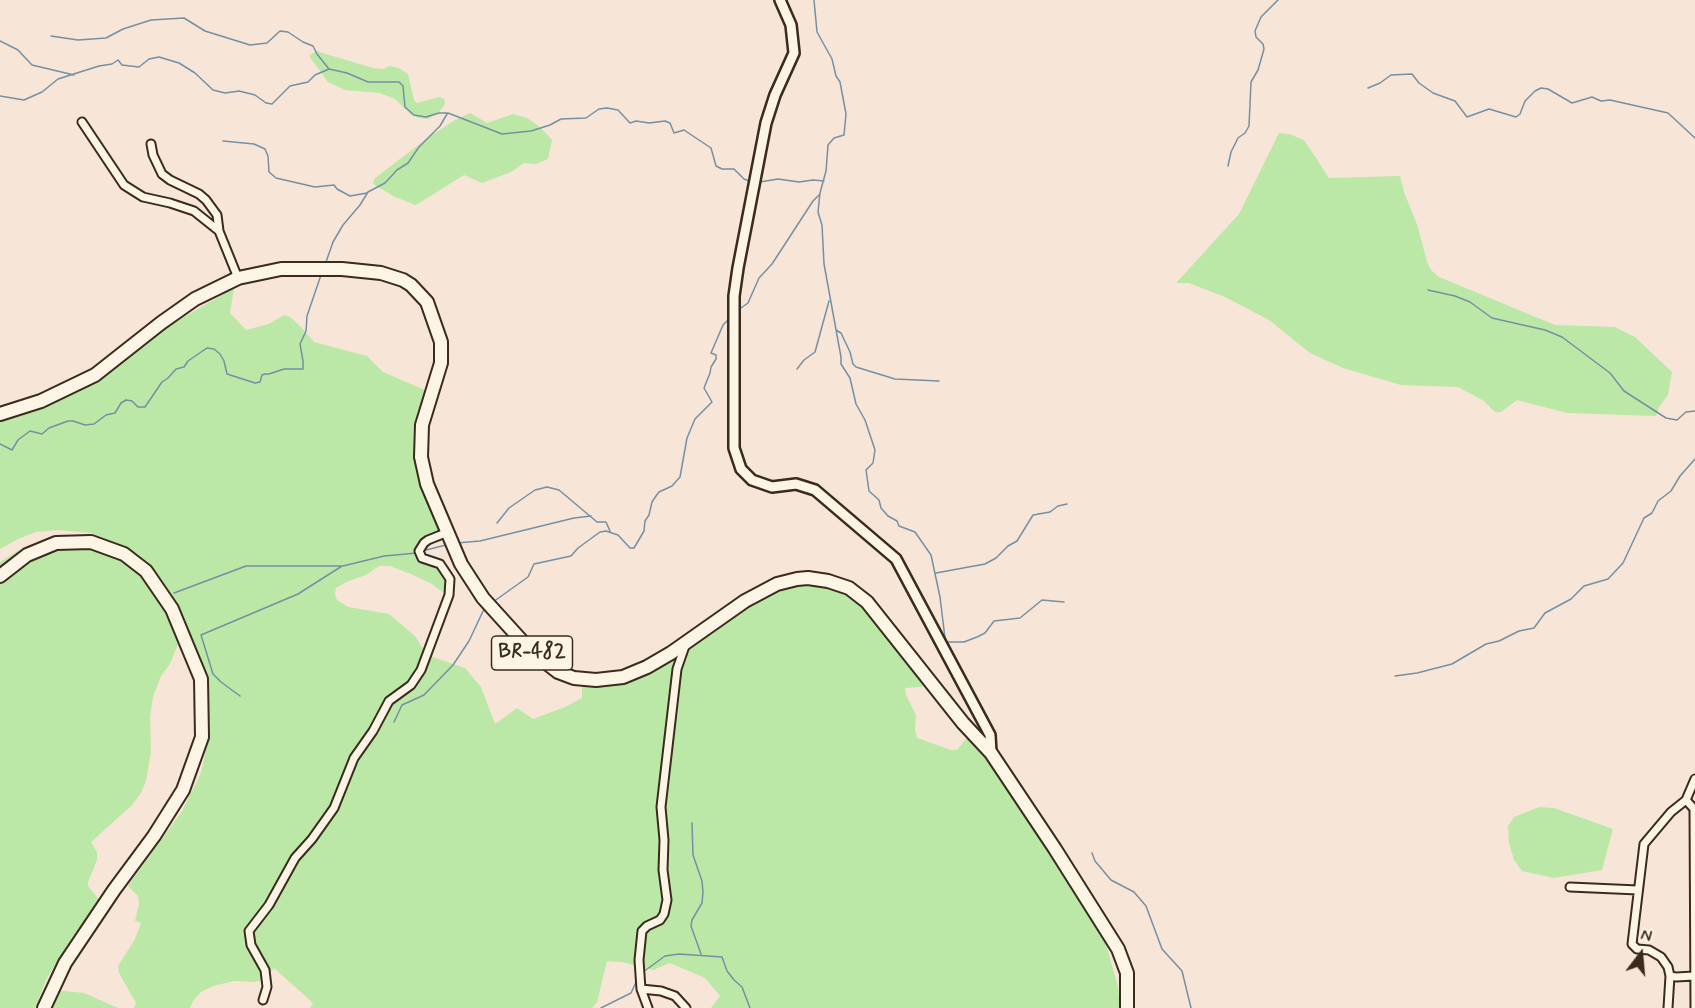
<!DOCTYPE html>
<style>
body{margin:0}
#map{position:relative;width:1695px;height:1008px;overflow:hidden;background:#f7e5d8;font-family:Mynerve,sans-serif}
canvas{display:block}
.north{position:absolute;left:1611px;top:924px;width:60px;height:60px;-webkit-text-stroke:4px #fcf5e5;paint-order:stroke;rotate:16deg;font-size:16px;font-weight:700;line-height:24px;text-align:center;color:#3b2a1e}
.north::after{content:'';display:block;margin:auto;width:21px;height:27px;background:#3b2a1e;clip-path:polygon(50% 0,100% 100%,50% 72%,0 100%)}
</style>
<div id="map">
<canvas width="1695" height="1008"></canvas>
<div class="north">N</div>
</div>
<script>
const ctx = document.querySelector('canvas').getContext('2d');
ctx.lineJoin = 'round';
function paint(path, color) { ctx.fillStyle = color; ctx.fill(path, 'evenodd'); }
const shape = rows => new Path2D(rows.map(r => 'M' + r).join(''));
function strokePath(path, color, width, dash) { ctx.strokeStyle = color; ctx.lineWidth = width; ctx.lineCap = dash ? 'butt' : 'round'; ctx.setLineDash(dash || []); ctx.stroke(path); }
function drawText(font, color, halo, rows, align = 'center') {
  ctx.font = font + ' Mynerve,sans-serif'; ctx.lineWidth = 5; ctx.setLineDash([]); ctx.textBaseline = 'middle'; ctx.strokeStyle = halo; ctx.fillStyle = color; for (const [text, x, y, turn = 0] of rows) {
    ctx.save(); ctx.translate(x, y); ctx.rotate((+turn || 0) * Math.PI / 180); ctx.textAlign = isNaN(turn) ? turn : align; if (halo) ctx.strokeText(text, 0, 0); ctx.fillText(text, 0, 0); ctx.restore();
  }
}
paint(shape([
 [316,51,373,68,384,69,389,66,399,68,408,74,414,100,417,103,439,97,444,99,445,104,439,112,428,119,419,118,411,115,395,99,380,93,345,90,328,82,309,56],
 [470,113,487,123,513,114,527,118,540,127,552,140,548,159,536,164,524,163,511,172,482,183,464,175,416,205,395,197,373,184,374,179,426,139,455,120],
 [1279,133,1289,134,1304,140,1329,178,1400,176,1404,192,1418,227,1427,262,1431,270,1439,277,1555,325,1615,327,1635,337,1672,372,1668,395,1659,407,1656,416,1567,413,1517,400,1501,412,1495,412,1484,401,1458,387,1401,385,1343,368,1310,353,1269,320,1225,297,1189,283,1176,283,1239,214],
 [234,288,230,313,246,330,269,324,284,315,290,317,302,328,314,342,367,356,383,372,427,391,418,424,442,532,427,539,421,551,446,569,448,596,432,584,411,574,390,566,379,566,366,575,346,582,336,588,335,594,337,600,348,607,389,614,415,636,427,655,465,668,481,687,495,724,517,708,533,719,565,707,582,698,582,682,609,686,637,678,670,659,723,616,792,582,829,587,844,593,870,611,930,681,921,687,905,688,906,695,916,715,915,730,917,738,951,750,957,750,969,735,1004,781,1085,905,1106,944,1118,987,1120,1008,711,1008,720,996,705,978,670,963,653,970,622,962,607,961,597,1002,592,1008,310,1008,313,1003,274,968,263,980,254,982,234,981,213,986,201,992,193,1001,190,1008,134,1008,136,1003,119,973,118,966,135,939,141,923,135,921,139,904,138,896,128,886,182,811,201,773,210,732,204,690,166,586,146,561,125,546,91,533,58,530,36,532,18,539,0,549,0,413,106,370,172,324],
 [64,540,109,551,137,569,163,603,178,644,170,664,161,676,153,697,150,716,151,751,146,781,141,793,131,806,91,842,97,852,97,860,88,882,88,886,101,902,65,948,46,980,35,1008,0,1008,0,562,21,549,35,544],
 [1539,807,1554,808,1613,829,1602,870,1554,878,1522,871,1514,860,1509,843,1508,826,1514,817],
 [54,990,84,993,118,1008,48,1008]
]), '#bbe8a6');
strokePath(shape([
 [814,0,817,32,832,59,836,76,840,82,846,114,844,135,834,138,828,145,826,171,820,193,818,212,822,225,824,264,841,357,841,364,850,378,856,404,865,420,875,450,873,463,866,470,869,491,879,500,881,508,888,516,897,521,899,526,915,532,931,555,940,597,945,638,947,642,964,642,977,637,985,633,994,621,1020,618,1042,600,1064,602],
 [51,36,78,40,106,38,123,29,151,20,184,18,205,31,250,45,267,43,280,31,288,32,303,42,313,46,317,54,329,69],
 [0,41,18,50,32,65,74,75],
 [1368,88,1380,83,1391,75,1412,74,1419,83,1433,93,1455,101,1467,117,1489,109,1516,117,1520,114,1525,101,1535,91,1541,88,1548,89,1572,103,1592,97,1601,101,1610,100,1668,113,1695,138],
 [0,96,24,100,42,92,58,79,99,66,112,64,118,60,122,65,139,67,149,59,159,57,179,63,195,73,213,90,225,93,239,91,255,95,266,103,272,104,290,86,308,82,315,75,329,69,347,73,368,82,399,82,403,86,405,107,414,115,426,117,439,113,448,113,502,134,531,131,550,125,561,119,586,118,599,109,607,108,618,110,630,123,636,121,649,123,665,121,670,123,674,133,684,130,711,148,716,166,722,169,734,169,744,179,752,182],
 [223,141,254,144,265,149,268,156,269,172,276,178,315,187,334,185,337,189,350,196,367,193],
 [1228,166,1231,152,1238,138,1245,133,1249,126,1251,82,1258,70,1264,49,1263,44,1256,37,1255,31,1261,17,1278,0],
 [760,182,778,179,799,182,813,180,824,181],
 [326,262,333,242,343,225,360,205,368,192,385,183,397,170,408,163,419,147,440,126,447,114],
 [1428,290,1455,296,1470,302,1492,318,1545,330,1562,337,1610,373,1624,391,1666,418,1677,420,1686,412,1695,411],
 [738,310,748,303,759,278,772,264,813,201,820,194],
 [836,330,841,333,850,352,853,364,856,367,895,379,939,381],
 [797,369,804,360,815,352,829,301],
 [0,444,12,450,18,440,30,431,42,434,49,428,68,421,73,421,85,425,94,424,106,415,115,413,121,403,126,400,132,401,138,407,145,407,162,382,168,378,176,369,184,367,188,361,207,348,214,349,220,354,224,361,227,374,255,383,260,382,262,375,265,374,269,374,284,369,303,369,303,361,300,344,306,331,307,316,321,275],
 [497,523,509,508,535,490,547,487,559,490,597,522,606,522,610,531],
 [457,543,480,541,574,518,591,516],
 [422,551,446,545],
 [936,573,985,564,996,558,1008,546,1017,541,1033,515,1050,512,1058,506,1067,504],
 [174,593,246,566,343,566,384,556,417,553],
 [493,602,528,577,534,564,571,556,578,548,600,532,606,531,618,535,630,548,634,548,644,531,645,521,649,515,652,502,656,496,659,492,672,486,680,477,687,438,695,419,712,402,704,388,710,373,711,367,716,359,716,355,711,353,723,325,730,318],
 [1395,676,1417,673,1452,664,1486,644,1499,641,1519,631,1534,628,1545,613,1571,599,1584,586,1608,579,1623,563,1644,518,1652,513,1658,501,1671,491,1680,476,1695,459],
 [240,696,221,682,213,674,201,635,298,594,342,566],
 [394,722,402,705,424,695,453,665,469,641,484,609],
 [692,823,693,855,702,881,703,892,702,903,692,920,691,926,701,954],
 [1092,853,1095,861,1111,880,1134,892,1146,906,1162,949,1182,971,1191,1008],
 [643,972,665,956,679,954,722,957,727,971,734,980,742,987,750,1008],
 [601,1008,631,993,638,978]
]), '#7590a3', 1.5);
const street = shape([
 [82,122,124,185,143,197,170,203,194,211,219,231,238,278],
 [151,144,153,155,162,174,170,180,199,194,206,200,217,215,219,231],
 [685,646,677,669,661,807,664,840,663,870,667,900,664,914,660,920,647,926,642,931,639,960,641,989,661,991,675,996,686,1008],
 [1686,800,1694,809,1695,1008],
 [1570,887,1638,890],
 [1694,976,1676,977,1670,976,1668,967,1661,957,1649,950,1637,949,1632,944,1644,844,1671,812,1686,800,1695,779],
 [641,989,648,1008],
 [263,1000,267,987,265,970,251,945,249,931,269,905,295,858,312,839,334,808,354,758,373,731,389,701,411,685,421,670,449,595,450,579,440,564,422,558,419,551,424,543,428,540,448,532],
 [1668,1008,1670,976]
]);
const secondary = shape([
 [780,0,791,25,794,53,775,95,766,123,738,268,734,296,734,448,741,469,752,480,772,487,796,484,815,490,896,559,990,735,991,753]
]);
const highway = shape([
 [0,414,41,401,95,375,161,323,195,299,238,278,281,269,342,269,381,273,403,280,411,285,427,302,441,342,441,363,422,425,421,457,427,484,461,564,483,598,531,651,558,672,574,678,596,680,623,677,647,667,671,653,745,601,777,584,797,579,808,578,828,581,849,588,867,602,963,723,991,753,1055,849,1118,949,1127,973,1127,1008],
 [0,576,27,555,56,543,91,542,124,554,146,571,172,609,201,679,202,737,183,790,154,836,114,890,65,963,44,1008]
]);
strokePath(street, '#3b2a1e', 11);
strokePath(secondary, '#3b2a1e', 14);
strokePath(highway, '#3b2a1e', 16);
strokePath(street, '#fcf5e5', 7);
strokePath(secondary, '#fcf5e5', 9);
strokePath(highway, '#fcf5e5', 12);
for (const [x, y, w] of [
 [532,653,81]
]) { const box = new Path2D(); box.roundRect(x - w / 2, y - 17, w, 34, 4.5); ctx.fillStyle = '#fcf5e5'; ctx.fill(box); strokePath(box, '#3b2a1e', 1.5); }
drawText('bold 20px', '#3b2a1e', null, [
 ["BR-482",532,653]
]);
</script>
